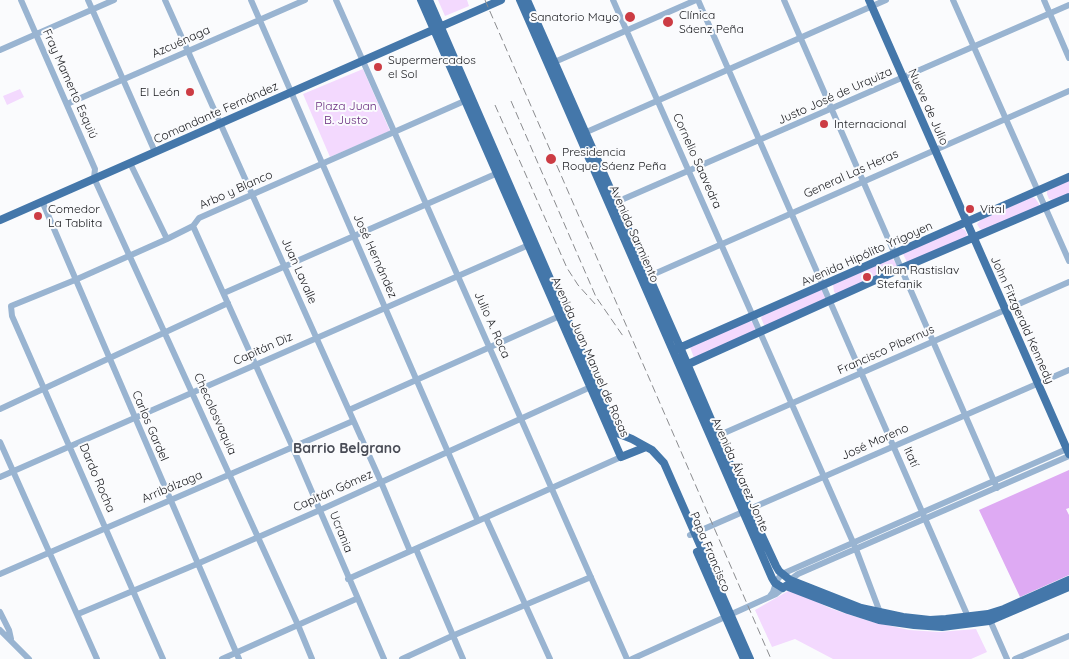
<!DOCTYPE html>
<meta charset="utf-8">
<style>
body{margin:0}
canvas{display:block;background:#fafbfd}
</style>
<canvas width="1069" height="659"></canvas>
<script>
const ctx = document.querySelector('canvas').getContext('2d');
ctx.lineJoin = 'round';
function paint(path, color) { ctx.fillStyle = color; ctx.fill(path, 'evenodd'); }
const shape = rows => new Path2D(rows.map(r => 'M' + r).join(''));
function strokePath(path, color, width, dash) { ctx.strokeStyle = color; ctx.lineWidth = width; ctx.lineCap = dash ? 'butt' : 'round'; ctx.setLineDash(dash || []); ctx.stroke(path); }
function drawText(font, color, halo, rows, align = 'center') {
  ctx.font = font + ' Quicksand,sans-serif'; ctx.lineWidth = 4; ctx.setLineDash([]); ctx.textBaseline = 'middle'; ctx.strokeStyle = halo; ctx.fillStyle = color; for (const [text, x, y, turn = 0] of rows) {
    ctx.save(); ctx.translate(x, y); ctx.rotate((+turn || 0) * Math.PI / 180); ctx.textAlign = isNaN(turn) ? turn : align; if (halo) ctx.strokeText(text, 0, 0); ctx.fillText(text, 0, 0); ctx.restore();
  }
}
paint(shape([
 [438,0,467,0,469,6,445,16],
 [363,69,390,131,330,157,303,94],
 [20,89,24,97,7,105,3,96],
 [1069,180,1069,194,1053,200,1049,199,1047,194,1047,191],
 [1032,197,1035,198,1039,204,1038,208,984,231,980,229,977,224,981,220],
 [960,228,965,230,967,234,966,238,907,262,903,254,905,252],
 [892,258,897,265,897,268,838,295,834,292,833,284],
 [820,289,823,290,826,298,767,326,764,325,761,318,763,315],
 [749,321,753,322,755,328,754,332,694,358,690,347],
 [788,591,795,592,832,609,869,621,909,630,939,632,976,629,987,652,971,659,833,659,795,639,772,647,755,610]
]), '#f3d9fe');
paint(shape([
 [1069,470,1069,508,1066,509,1069,515,1069,575,1020,597,979,510]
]), '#deaaf3');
strokePath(shape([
 [21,0,95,169,94,178,298,625,312,659],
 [88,0,155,152],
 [165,0,381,482,410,551],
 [251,0,478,521],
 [336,0,627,659],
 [613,0,856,549,881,615],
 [698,0,969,619],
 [784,0,997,488],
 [953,0,1069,261],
 [1044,0,1069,58],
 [0,50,114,0],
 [550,64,696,0],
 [67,104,305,0],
 [582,134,886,0],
 [130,163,167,239],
 [42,201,239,659],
 [612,204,1069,5],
 [193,226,293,448,384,659],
 [645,278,1069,91],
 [224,293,500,172],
 [0,409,228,303],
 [349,410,562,315],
 [715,437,1069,282],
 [0,442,97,659],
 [0,477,531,244],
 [486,518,550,659],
 [690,535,1069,370],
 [416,549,463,659],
 [0,574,353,421],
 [348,579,621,457],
 [770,596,773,592,777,580,782,574,1069,448],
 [0,612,9,630,11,639],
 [78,614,197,564,320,510,595,385],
 [989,618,1007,659],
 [0,630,29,659],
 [163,659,12,316,11,306,75,280,167,239,193,226,199,218,469,99],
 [222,659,356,599],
 [402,659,452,636,591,577],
 [632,659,776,594,786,586,790,580,798,574,1069,456],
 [1015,659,1069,636]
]), '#99b4d1', 6);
strokePath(shape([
 [421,0,621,457,646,447],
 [429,0,617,433,632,439,652,450,664,463,750,659],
 [520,0,772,578,775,583,783,588],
 [527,0,680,347,749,508,776,566,779,571,790,580,861,608,903,617,930,620,946,619,988,614,1004,609,1069,580],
 [869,0,1069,454],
 [0,220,501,0],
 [677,349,1069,177],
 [684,366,902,268,1069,197],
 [697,552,744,659],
 [786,586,848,610,879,620,914,625,942,627,989,621,1069,587]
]), '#47a', 8);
strokePath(shape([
 [485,0,771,659],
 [511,101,596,297,623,336],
 [495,105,567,268,578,285,596,305]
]), '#8a8b8e', 1, [8, 4]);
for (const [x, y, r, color] of [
 [630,17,6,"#cc3c44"],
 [668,22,6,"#cc3c44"],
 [378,67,5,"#cc3c44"],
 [190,92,5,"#cc3c44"],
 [824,124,5,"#cc3c44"],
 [551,159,6,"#cc3c44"],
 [970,209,5,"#cc3c44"],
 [38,216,5,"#cc3c44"],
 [867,277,5,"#cc3c44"]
]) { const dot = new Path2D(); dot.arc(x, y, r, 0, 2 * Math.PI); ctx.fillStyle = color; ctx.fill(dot); strokePath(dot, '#fafbfd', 2); }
drawText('12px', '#18191d', '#fafbfd', [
 ["Clínica",679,15],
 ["Sáenz Peña",679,29],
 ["Sanatorio Mayo",619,17,"right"],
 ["Supermercados",388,60],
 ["el Sol",388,74],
 ["El León",180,92,"right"],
 ["Internacional",834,124],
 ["Presidencia",562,152],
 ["Roque Sáenz Peña",562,166],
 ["Comedor",48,209],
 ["La Tablita",48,223],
 ["Vital",980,209],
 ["Milan Rastislav",877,270],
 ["Stefanik",877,284]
], 'left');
drawText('12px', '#18191d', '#fafbfd', [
 ["Azcuénaga",181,42,-24],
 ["Fray Mamerto Esquiú",70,84,66],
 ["Justo José de Urquiza",835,96,-24],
 ["Nueve de Julio",928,107,66],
 ["Comandante Fernández",216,113,-24],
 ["Cornelio Saavedra",697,161,66],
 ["General Las Heras",851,174,-24],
 ["Arbo y Blanco",236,190,-24],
 ["Avenida Sarmiento",634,234,66],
 ["Avenida Hipólito Yrigoyen",867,254,-24],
 ["José Hernández",375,256,66],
 ["Juan Lavalle",299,271,66],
 ["John Fitzgerald Kennedy",1022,320,66],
 ["Julio A. Roca",492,325,66],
 ["Capitán Diz",263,349,-24],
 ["Francisco Pibernus",886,350,-24],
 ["Avenida Juan Manuel de Rosas",590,357,66],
 ["Checolosvaquia",215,414,66],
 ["Carlos Gardel",150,426,67],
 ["José Moreno",875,442,-24],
 ["Itatí",911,457,66],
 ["Avenida Álvarez Jonte",740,475,66],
 ["Dardo Rocha",97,478,67],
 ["Arribálzaga",172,487,-23],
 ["Capitán Gómez",333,491,-24],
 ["Ucrania",341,532,68],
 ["Papa Francisco",710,552,67]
]);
drawText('12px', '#682a7e', '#fafbfd', [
 ["Plaza Juan",346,106],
 ["B. Justo",346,120]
]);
drawText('bold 14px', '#494c56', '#fafbfd', [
 ["Barrio Belgrano",347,449]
]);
</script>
